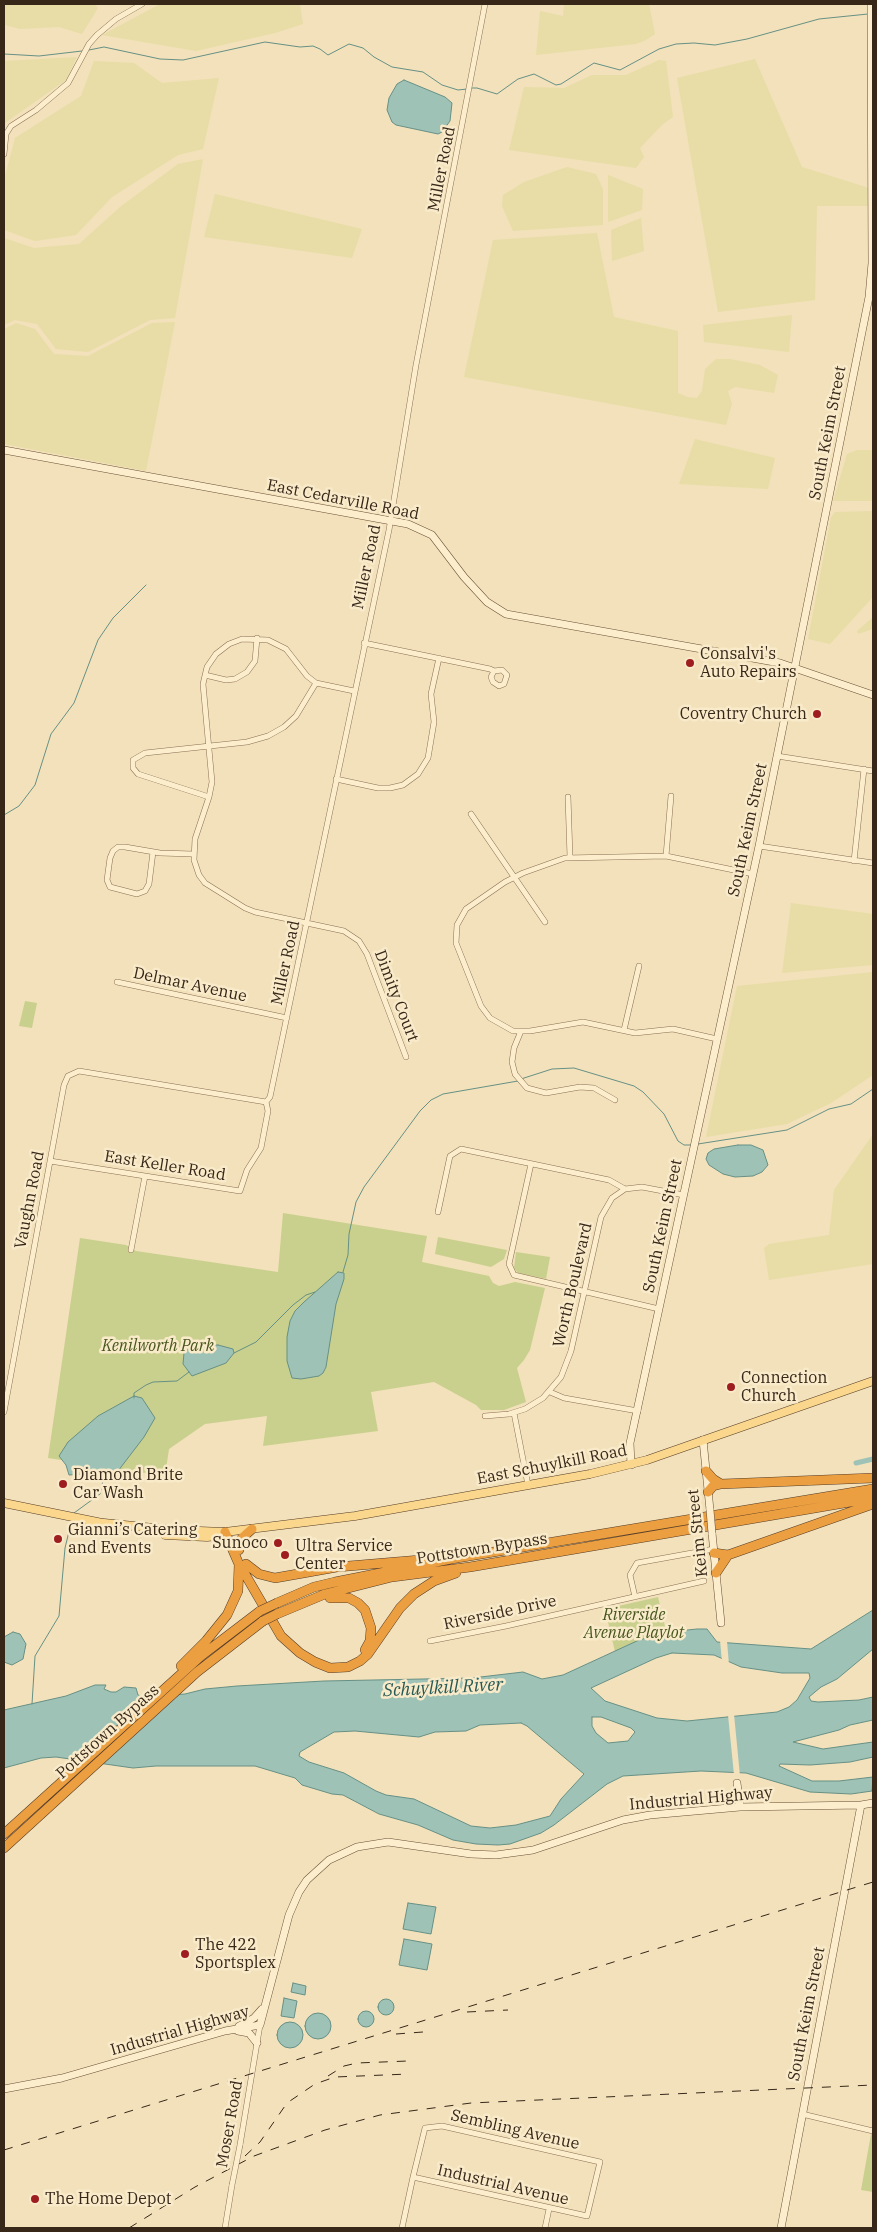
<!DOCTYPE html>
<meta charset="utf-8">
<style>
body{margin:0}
#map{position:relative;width:877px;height:2232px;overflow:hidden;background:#f2e1ba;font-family:"IBM Plex Serif",serif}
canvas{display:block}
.frame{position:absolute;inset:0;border:5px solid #372719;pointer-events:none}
</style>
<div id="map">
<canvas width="877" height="2232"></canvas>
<div class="frame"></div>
</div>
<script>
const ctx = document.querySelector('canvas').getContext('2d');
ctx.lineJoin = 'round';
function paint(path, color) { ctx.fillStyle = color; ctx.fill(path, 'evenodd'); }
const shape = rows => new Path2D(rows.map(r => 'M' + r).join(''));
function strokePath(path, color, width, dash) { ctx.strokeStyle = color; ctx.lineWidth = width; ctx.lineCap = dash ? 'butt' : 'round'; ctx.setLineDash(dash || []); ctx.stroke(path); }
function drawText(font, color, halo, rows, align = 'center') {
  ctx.font = font + ' "IBM Plex Serif",serif'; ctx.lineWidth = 5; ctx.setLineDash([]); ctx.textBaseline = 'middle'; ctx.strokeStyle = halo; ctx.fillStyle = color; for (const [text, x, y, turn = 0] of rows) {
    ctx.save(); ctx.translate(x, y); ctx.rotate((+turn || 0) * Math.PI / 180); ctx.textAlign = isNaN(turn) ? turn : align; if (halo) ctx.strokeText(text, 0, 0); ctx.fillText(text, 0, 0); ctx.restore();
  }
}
paint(shape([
 [4,4,95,4,98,8,82,34,59,27,20,29,5,25],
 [160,4,300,4,303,24,275,33,196,51,102,35],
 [564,4,649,4,655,34,646,40,636,44,536,55,540,11,563,16],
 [77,57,66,80,5,123,4,130,4,61],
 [755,59,802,167,869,188,869,206,817,206,815,300,718,312,677,78],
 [659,60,666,61,673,117,662,125,640,148,644,157,636,168,509,150,524,87,564,88,592,75,626,75],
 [94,61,134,63,162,83,219,78,203,149,178,155,112,197,76,235,35,241,4,230,4,180,15,138,81,96],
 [203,159,175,318,150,320,88,352,56,349,37,324,15,320,4,325,4,238,34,248,79,244,120,207,178,164],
 [567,167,596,174,603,189,603,225,513,231,502,206,503,195,524,182],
 [608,175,643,189,642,210,608,222],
 [215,194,362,229,352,258,204,237],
 [641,218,644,251,612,261,611,230],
 [597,233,614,317,678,331,678,393,687,397,697,398,702,391,705,369,716,359,730,359,760,365,778,375,774,393,735,387,728,391,732,404,726,425,464,377,493,240],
 [792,315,789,352,704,342,703,325],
 [175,322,146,471,4,444,4,329,16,323,35,329,54,354,88,356,152,323],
 [695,439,775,458,768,489,679,484],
 [857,450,873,450,873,501,833,501,847,454],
 [873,511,873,597,830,644,808,639,831,517,835,512],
 [873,617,873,629,858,634,857,631],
 [791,903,873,914,873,965,782,973],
 [873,972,873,1075,831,1103,787,1124,706,1137,737,986],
 [873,1134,873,1264,769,1280,764,1248,769,1244,829,1235,834,1190]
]), '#e8dda6');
paint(shape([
 [25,1001,37,1003,32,1028,19,1026],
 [283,1213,427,1236,422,1262,489,1276,493,1283,499,1286,515,1282,545,1288,530,1350,524,1360,517,1368,526,1402,504,1410,481,1410,476,1405,434,1382,371,1392,378,1431,263,1446,267,1416,205,1424,169,1449,165,1476,48,1458,80,1238,126,1245,136,1251,278,1272],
 [438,1237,507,1250,504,1259,491,1267,435,1254],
 [516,1252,550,1257,546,1279,518,1273,514,1268],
 [658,1597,667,1635,616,1656,605,1609],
 [871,2134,873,2135,873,2192,861,2190]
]), '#c9d08d');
const water = shape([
 [404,80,445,97,452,103,450,121,442,132,438,134,396,125,392,122,387,110,389,98,397,84,404,80],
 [738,1145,751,1145,763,1150,768,1165,762,1172,753,1176,735,1177,723,1174,709,1165,706,1159,708,1153,714,1149,738,1145],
 [338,1272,344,1273,344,1279,336,1304,326,1367,323,1373,319,1376,301,1379,292,1378,287,1361,287,1337,290,1321,295,1311,304,1302,338,1272],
 [218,1345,233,1349,234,1353,226,1363,192,1376,183,1364,184,1353,192,1346,218,1345],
 [134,1396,142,1398,155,1418,144,1437,118,1471,108,1477,95,1477,84,1474,69,1475,66,1465,59,1456,68,1442,98,1416,134,1396],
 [873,1610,873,1649,837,1679,821,1687,809,1697,811,1701,818,1702,859,1700,873,1697,873,1720,850,1725,839,1730,793,1742,823,1749,873,1742,873,1757,850,1762,810,1765,780,1764,779,1766,812,1781,839,1781,873,1777,872,1791,851,1794,810,1792,746,1773,701,1771,623,1776,607,1784,554,1825,541,1833,510,1844,498,1845,476,1844,453,1840,418,1825,379,1814,343,1795,332,1794,302,1785,295,1778,255,1766,156,1766,133,1768,56,1757,41,1758,4,1768,4,1710,66,1696,95,1685,106,1685,104,1689,111,1692,116,1692,124,1687,136,1688,138,1695,143,1697,185,1694,205,1689,237,1686,324,1681,472,1678,523,1672,542,1679,563,1675,639,1640,669,1632,697,1629,707,1629,717,1642,811,1649,873,1610],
 [672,1653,714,1655,741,1667,782,1673,809,1673,810,1678,797,1700,789,1707,777,1712,687,1721,657,1718,605,1701,591,1688,656,1658,672,1653],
 [592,1717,601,1717,631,1728,635,1732,628,1741,608,1743,596,1733,592,1726,592,1717],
 [521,1723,527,1726,584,1774,561,1799,550,1816,516,1825,490,1828,471,1826,414,1799,386,1795,376,1791,344,1773,309,1762,299,1756,300,1752,334,1732,355,1731,419,1737,435,1732,466,1731,480,1725,521,1723],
 [13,1632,20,1634,26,1644,23,1659,12,1665,4,1662,4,1637,13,1632],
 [408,1903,436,1907,431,1934,403,1929,408,1903],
 [404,1939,432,1944,427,1970,399,1965,404,1939],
 [293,1983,306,1986,305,1995,291,1992,293,1983],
 [284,1998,297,2001,294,2018,281,2016,284,1998],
 '378 2007a8 8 0 1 1 16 0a8 8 0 1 1-16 0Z',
 '358 2019a8 8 0 1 1 16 0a8 8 0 1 1-16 0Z',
 '305 2026a13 13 0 1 1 26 0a13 13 0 1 1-26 0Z',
 '277 2035a13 13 0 1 1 26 0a13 13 0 1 1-26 0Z'
]);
paint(water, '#9fc2b7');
strokePath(water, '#669085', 1);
paint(shape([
 [720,1640,727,1641,729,1665,722,1662],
 [734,1714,740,1776,734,1775,728,1715]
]), '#f2e1ba');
strokePath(shape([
 [89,50,104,47,160,59,183,60,265,42,300,47,313,46,320,49,328,55,349,44,363,48,374,57,392,67,423,72,442,85,458,90,467,89],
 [4,54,39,56,82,51],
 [471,88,477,88,497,94,518,79,534,74,556,85,561,84,594,63,620,70,659,49,676,44,694,43,715,45,747,39,819,19,868,14],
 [4,815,19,806,35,785,51,734,74,703,98,640,113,618,146,585],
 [521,1079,552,1069,574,1068,634,1086,643,1092,664,1114,678,1141,684,1145,691,1145],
 [698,1144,787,1130,829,1109,851,1104,873,1089],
 [343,1272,348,1255,349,1234,356,1202,364,1187,420,1111,431,1100,443,1094,518,1081],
 [234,1353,256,1342,293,1305,306,1295,315,1292],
 [134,1398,134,1393,146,1385,153,1382,177,1381,189,1372],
 [74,1513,100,1494,104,1476],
 [32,1704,35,1656,59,1616,65,1548,72,1519]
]), '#669085', 1);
strokePath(shape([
 [856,1463,873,1459]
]), '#9fc2b7', 5);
const street = shape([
 [4,154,6,134,11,126,36,110,68,83,89,44,97,35,116,19,142,4],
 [364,643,490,669,494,671,502,670,507,675,504,684,499,686,493,682,491,677,494,671],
 [205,675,226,680,235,679,247,672,255,661,257,638],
 [354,691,316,683,307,676,286,649,268,640,242,639,229,644,216,654,207,667,203,684,212,782,209,797,195,839,194,860,199,875,205,883,245,908,255,912,344,931,359,941,367,954,406,1057],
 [777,756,873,771],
 [336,779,378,788,390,788,403,785,418,774,428,758,434,722,431,694,439,658],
 [209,797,138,774,133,768,133,760,145,753,247,742,268,736,284,727,296,716,316,683],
 [568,797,570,857],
 [471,814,545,922],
 [759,846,873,863],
 [153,852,149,884,145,891,137,894,110,887,107,880,110,858,113,851,118,847,125,847,160,853,193,854],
 [666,856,671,796],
 [854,861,864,769],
 [117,982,287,1018],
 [624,1030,639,966],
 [521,1031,514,1048,512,1062,515,1074,527,1088,546,1093,580,1087,594,1088,615,1100],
 [717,1039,673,1029,635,1033,583,1022,530,1031,513,1031,490,1018,481,1006,456,943,457,925,466,909,505,882,523,873,565,858,666,856,753,874],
 [266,1102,270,1097,389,530,416,365,485,4],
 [50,1161,240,1191,247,1170,261,1148,268,1111,266,1102],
 [531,1164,509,1264,514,1275,659,1309],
 [438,1212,450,1156,461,1149,609,1180,625,1189,642,1187,684,1195],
 [131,1250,145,1176],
 [550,1392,564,1398,638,1411],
 [4,1412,64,1085,68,1076,79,1071,266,1102],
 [514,1413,528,1485],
 [485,1416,509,1414,525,1409,543,1398,561,1377,571,1351,601,1217,612,1198,625,1189],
 [635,1597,630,1575,637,1563,714,1549],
 [430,1641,506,1626,704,1581],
 [802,2114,873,2131],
 [240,2145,260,2025],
 [225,2228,232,2185],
 [402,2228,413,2177,425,2128,442,2126,600,2162,587,2216,413,2177],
 [545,2228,549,2209]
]);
const secondary = shape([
 [4,450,408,524,432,535,464,577,487,602,506,614,780,663,873,695],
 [703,1440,710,1510],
 [631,1465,630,1443,759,846,869,297,872,263,871,4],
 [712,1533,721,1623],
 [737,1783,740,1807],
 [239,2026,254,2018,262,2009],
 [238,2031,249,2033,257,2043],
 [4,2089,62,2078,225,2031,260,2025,289,1915,299,1892,307,1880,329,1860,357,1847,388,1842,471,1854,496,1855,533,1850,623,1820,650,1815,740,1807,861,1805,873,1803],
 [781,2228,861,1805]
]);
const primary = shape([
 [4,1503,107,1524],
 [104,1523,174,1530,225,1532,355,1516,590,1474,647,1460,873,1381],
 [165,1535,207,1537,217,1536,225,1532]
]);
const highway = shape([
 [706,1471,713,1479,721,1484],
 [708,1492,713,1486,721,1484,873,1478],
 [225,1532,238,1562,281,1636,300,1653,315,1662,330,1668,348,1667,360,1661,368,1654,400,1608,414,1594,434,1581,456,1573],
 [239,1550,242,1538,252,1529],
 [714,1553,728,1555,873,1504],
 [246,1564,259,1574,275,1578,337,1567,420,1560],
 [716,1573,728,1555],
 [330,1598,349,1598,358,1603,365,1610,371,1628,370,1641,365,1650],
 [277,1603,314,1587,335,1582,451,1559,873,1489],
 [277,1614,325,1594,392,1577,470,1567,873,1498],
 [181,1666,206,1641,227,1615,238,1591,239,1564],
 [4,1834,201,1656,260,1611],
 [4,1848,197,1672,263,1621]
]);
strokePath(street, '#8a6f53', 6);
strokePath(secondary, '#6b5036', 8);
strokePath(primary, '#563d28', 9);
strokePath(highway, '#563d28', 10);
strokePath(street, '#fceecd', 5);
strokePath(secondary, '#fceecd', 7);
strokePath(primary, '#fad78c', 8);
strokePath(highway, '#ec9f40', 9);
strokePath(shape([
 [467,2012,508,2010],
 [396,2034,423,2032],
 [328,2076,344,2066,357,2063,408,2061],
 [4,2150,873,1882],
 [245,2156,260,2142,287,2103,315,2084,335,2077,409,2074],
 [129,2228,195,2187,254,2156,325,2130,380,2115,471,2103,873,2085]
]), '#372719', 1, [9, 9]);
const streetBridge = shape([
 [232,2185,240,2145]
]);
const secondaryBridge = shape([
 [710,1510,712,1533]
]);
const highwayBridge = shape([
 [260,1611,277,1603],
 [263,1621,277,1614]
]);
strokePath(streetBridge, '#8a6f53', 6, []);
strokePath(secondaryBridge, '#6b5036', 8, []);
strokePath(highwayBridge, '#563d28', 10, []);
strokePath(streetBridge, '#fceecd', 5);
strokePath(secondaryBridge, '#fceecd', 7);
strokePath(highwayBridge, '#ec9f40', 9);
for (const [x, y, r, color] of [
 [690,663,5,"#9e1d1f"],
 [817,714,5,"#9e1d1f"],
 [731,1387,5,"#9e1d1f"],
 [63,1484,5,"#9e1d1f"],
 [58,1539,5,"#9e1d1f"],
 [278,1543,5,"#9e1d1f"],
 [285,1555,5,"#9e1d1f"],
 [185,1954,5,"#9e1d1f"],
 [35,2199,5,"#9e1d1f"]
]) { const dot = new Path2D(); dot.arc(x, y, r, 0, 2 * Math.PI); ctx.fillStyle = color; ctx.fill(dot); strokePath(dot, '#f9ebca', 2); }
drawText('16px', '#372719', '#f9ebca', [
 ["Miller Road",442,169,-79],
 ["South Keim Street",828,433,-79],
 ["East Cedarville Road",343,500,11],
 ["Miller Road",367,567,-78],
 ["South Keim Street",748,830,-78],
 ["Miller Road",286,963,-78],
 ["Delmar Avenue",190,985,12],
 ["Dimity Court",396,996,69],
 ["East Keller Road",165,1166,9],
 ["Vaughn Road",30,1200,-79],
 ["South Keim Street",663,1226,-78],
 ["Worth Boulevard",573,1285,-77],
 ["East Schuylkill Road",552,1465,-11],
 ["Keim Street",698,1533,-96],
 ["Pottstown Bypass",482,1549,-9],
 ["Riverside Drive",500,1613,-12],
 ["Pottstown Bypass",108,1732,-42],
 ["Industrial Highway",701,1799,-5],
 ["South Keim Street",807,2014,-79],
 ["Industrial Highway",180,2031,-16],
 ["Moser Road",230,2124,-80],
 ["Sembling Avenue",515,2130,13],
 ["Industrial Avenue",503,2185,13]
]);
drawText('16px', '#372719', '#f9ebca', [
 ["Consalvi's",700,654],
 ["Auto Repairs",700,672],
 ["Coventry Church",807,714,"right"],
 ["Connection",741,1378],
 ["Church",741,1396],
 ["Diamond Brite",73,1475],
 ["Car Wash",73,1493],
 ["Gianni’s Catering",68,1530],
 ["and Events",68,1548],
 ["Sunoco",268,1543,"right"],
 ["Ultra Service",295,1546],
 ["Center",295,1564],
 ["The 422",195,1945],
 ["Sportsplex",195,1963],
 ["The Home Depot",45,2199]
], 'left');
drawText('italic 16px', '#48561e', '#f9ebca', [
 ["Kenilworth Park",158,1346],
 ["Riverside",634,1615],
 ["Avenue Playlot",634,1633]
]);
drawText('italic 18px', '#275955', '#f9ebca', [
 ["Schuylkill River",443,1688,-3]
]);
</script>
